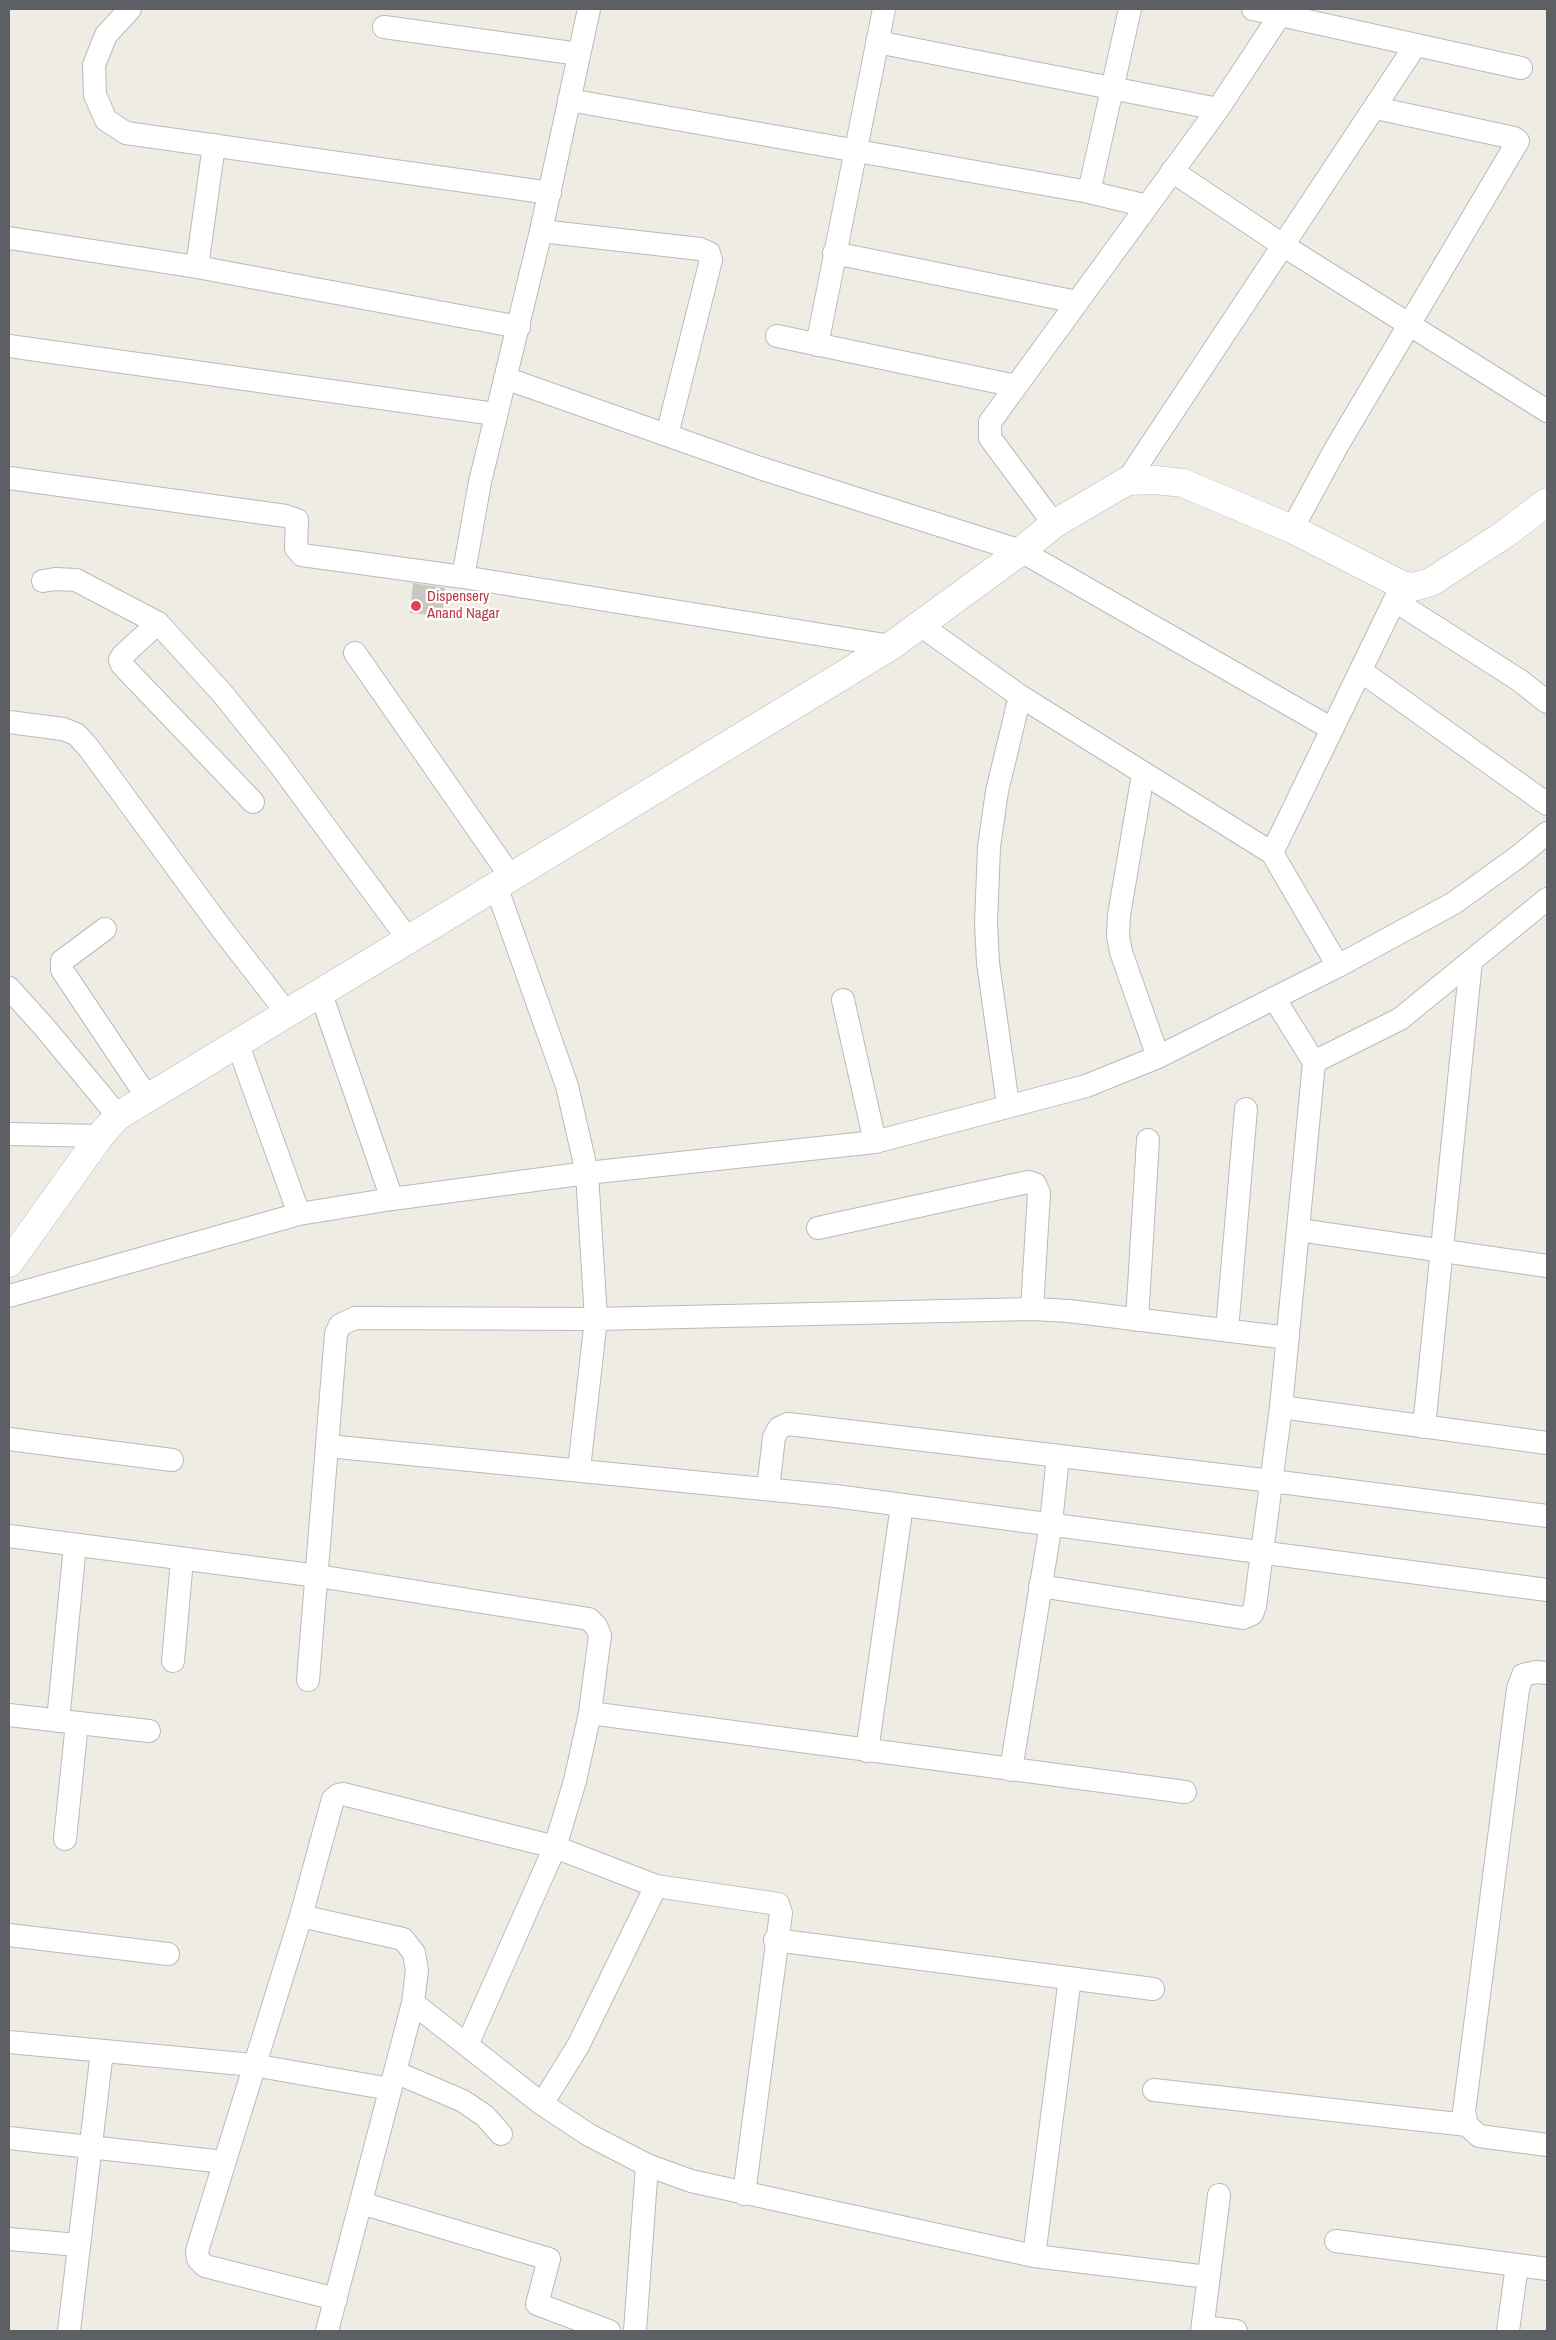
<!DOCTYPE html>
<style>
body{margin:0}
#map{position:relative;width:1556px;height:2340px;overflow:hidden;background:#efece4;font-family:"Archivo Narrow",sans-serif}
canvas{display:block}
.frame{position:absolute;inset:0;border:10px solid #5c6065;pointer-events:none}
</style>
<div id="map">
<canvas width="1556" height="2340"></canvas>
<div class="frame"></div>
</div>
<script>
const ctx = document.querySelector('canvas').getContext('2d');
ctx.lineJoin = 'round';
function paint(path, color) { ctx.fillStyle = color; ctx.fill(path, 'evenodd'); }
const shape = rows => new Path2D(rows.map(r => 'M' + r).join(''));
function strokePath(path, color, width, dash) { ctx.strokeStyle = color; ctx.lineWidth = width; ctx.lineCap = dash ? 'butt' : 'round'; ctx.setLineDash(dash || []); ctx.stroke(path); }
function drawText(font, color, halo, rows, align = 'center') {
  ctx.font = font + ' "Archivo Narrow",sans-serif'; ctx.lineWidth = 4.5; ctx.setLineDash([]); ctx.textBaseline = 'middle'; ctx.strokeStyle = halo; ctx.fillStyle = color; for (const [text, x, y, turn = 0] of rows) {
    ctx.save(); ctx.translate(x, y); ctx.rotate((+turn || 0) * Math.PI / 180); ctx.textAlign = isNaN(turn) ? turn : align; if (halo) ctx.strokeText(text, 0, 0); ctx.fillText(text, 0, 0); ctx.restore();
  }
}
paint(shape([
 [413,583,445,588,442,616,410,613]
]), '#cac7c1');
const minor = shape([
 [130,9,106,35,94,65,95,95,106,120,126,133,550,193],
 [1253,9,1521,68],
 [384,27,579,54],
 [877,42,1218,109],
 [569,100,1089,192,1147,206],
 [1172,171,1284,246,1547,411],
 [1089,192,1130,9],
 [541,231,700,249,709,253,711,260,667,435],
 [9,238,197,267,519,327],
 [834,253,1077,302],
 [197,267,214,145],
 [777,336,1016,386],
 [817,345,884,9],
 [9,346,495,414],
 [505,378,760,468,1021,551,1332,729],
 [9,478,286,516,297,520,296,548,302,555,463,577,891,646],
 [1127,481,1415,46],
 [1054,524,990,438,990,422,1218,109,1284,9],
 [1292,529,1336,448,1518,141,1514,138,1376,108],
 [463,577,480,482,541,231,589,9],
 [43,581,55,579,76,580,158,623],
 [1395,601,1519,680,1547,702],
 [920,625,1020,696,1272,853,1338,966],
 [355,653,511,877],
 [1361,671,1547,804],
 [9,722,63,729,76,734,88,747,221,928,287,1013],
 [1143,774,1119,915,1118,936,1121,952,1158,1057],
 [253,802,122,665,120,660,123,655,158,623,222,693,279,764,408,939],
 [1272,853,1402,585],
 [496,886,567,1086,587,1173,596,1319,579,1469],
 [105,929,62,961,62,970,147,1097],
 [9,988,45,1028,118,1116],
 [321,994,392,1199],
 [843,1000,875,1142],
 [237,1042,299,1214],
 [1314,1062,1400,1019,1547,899],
 [1008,1105,988,963,986,923,989,847,997,791,1020,696],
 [9,1134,100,1136],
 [818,1228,1028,1182,1035,1184,1039,1193,1032,1309],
 [1299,1230,1547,1266],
 [9,1296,299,1214,392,1199,587,1173,875,1142,1086,1086,1158,1057,1338,966,1454,903,1519,856,1547,833],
 [1137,1320,1148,1140],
 [1227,1330,1246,1109],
 [1281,1407,1547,1443],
 [1424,1427,1471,961],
 [9,1439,172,1460],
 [328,1446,835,1496,1547,1590],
 [768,1489,774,1437,779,1428,788,1424,1272,1481,1547,1516],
 [9,1536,318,1576,589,1619,596,1626,600,1635,590,1713,575,1781,555,1847,467,2045],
 [1040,1586,1243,1618,1252,1614,1255,1606,1281,1407,1314,1062,1274,998],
 [173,1661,182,1560],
 [1547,1673,1536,1672,1523,1675,1518,1689,1464,2112,1467,2125,1479,2136,1547,2145],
 [308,1680,336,1334,340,1325,355,1318,596,1319,1032,1309,1069,1311,1288,1338],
 [590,1713,1185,1792],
 [9,1715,149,1731],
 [58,1721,75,1545],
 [867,1751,902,1505],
 [1011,1770,1051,1523,1058,1456],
 [65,1839,77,1723],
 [301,1916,403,1939,414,1953,417,1970,413,2003,327,2331],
 [9,1935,168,1954],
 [775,1940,1153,1989],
 [413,2003,542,2104,589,2135,647,2165,691,2181,1034,2256,1208,2277],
 [9,2042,253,2065,390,2089],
 [395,2072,463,2101,485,2116,501,2134],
 [1154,2090,1467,2125],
 [542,2104,578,2046,656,1886],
 [9,2138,224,2162],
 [361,2203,549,2259,537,2304,609,2331],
 [9,2239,78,2245],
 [1336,2241,1547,2269],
 [1034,2256,1070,1978],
 [336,2299,205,2266,198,2259,197,2251,301,1916,333,1799,338,1795,343,1794,555,1847,656,1886,778,1904,781,1913,744,2194],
 [1203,2327,1236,2331],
 [69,2331,102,2051],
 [635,2331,647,2165],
 [1202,2331,1219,2195],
 [1508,2331,1517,2265]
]);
const tertiary = shape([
 [9,1263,100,1136,118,1116,891,646,1021,551,1054,524,1127,481,1155,480,1183,483,1292,529,1402,585,1413,587,1431,582,1505,534,1547,502]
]);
strokePath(minor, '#b7babf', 24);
strokePath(tertiary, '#b7babf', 29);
strokePath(minor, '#fff', 22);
strokePath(tertiary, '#fff', 28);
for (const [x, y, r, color] of [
 [416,606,6,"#e0444e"]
]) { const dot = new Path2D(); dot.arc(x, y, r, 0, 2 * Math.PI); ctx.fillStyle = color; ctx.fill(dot); strokePath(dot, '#fff', 2); }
drawText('15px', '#be3a42', '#fff', [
 ["Dispensery",427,597],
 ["Anand Nagar",427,614]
], 'left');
</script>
